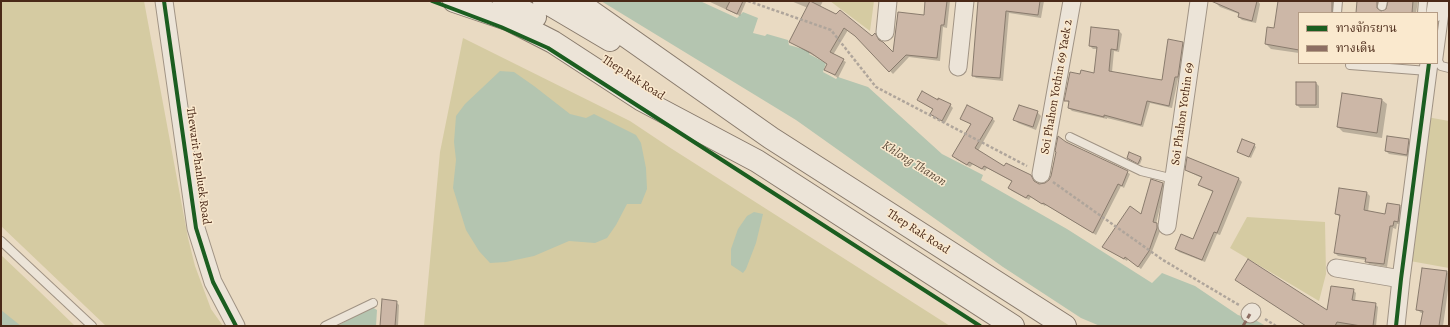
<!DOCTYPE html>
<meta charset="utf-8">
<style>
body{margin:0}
#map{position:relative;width:1450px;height:327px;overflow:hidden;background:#e9dac2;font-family:Alegreya,"Noto Serif Thai",serif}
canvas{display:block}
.frame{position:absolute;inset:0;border:2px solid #4a2918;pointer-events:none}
.legend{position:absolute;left:1298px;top:12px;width:140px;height:52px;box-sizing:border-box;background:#fae9ce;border:1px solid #b49c85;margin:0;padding:5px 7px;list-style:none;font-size:12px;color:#4a2918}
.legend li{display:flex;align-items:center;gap:8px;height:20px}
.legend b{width:20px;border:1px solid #b49c85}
</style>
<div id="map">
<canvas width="1450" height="327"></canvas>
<div class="frame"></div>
<ul class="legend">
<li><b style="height:5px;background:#1b5e20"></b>ทางจักรยาน</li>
<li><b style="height:5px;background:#8d6e63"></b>ทางเดิน</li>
</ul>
</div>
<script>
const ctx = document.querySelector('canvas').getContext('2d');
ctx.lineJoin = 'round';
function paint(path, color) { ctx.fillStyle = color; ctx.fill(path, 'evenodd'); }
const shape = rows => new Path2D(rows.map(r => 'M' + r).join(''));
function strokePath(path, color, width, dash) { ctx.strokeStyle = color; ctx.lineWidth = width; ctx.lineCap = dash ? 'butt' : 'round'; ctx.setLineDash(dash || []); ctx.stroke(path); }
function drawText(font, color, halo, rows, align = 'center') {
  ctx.font = font + ' Alegreya,serif'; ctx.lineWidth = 3; ctx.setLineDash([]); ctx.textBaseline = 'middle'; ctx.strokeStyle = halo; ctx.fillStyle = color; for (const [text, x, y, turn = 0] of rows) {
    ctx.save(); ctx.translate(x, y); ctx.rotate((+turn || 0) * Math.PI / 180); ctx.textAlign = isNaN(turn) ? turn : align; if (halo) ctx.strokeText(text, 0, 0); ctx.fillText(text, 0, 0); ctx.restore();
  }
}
paint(shape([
 [1,1,144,1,188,238,195,266,211,309,223,326,106,326,1,226],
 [830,1,874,1,870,31],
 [463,38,630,121,669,147,950,326,424,326,440,152],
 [1427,117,1449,121,1449,268,1410,261],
 [1247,217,1325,222,1326,274,1319,301,1230,248],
 [1,255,39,291,75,326,1,326]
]), '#d5cba2');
paint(shape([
 [601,1,700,1,737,18,743,12,758,18,753,33,765,36,767,34,788,40,789,45,803,49,807,46,812,49,809,54,826,63,823,72,836,79,838,77,868,87,942,154,983,175,981,180,1067,229,1152,283,1162,273,1195,286,1238,315,1257,321,1266,326,1100,326,1081,318,1003,267,796,120],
 [500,71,514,72,534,86,570,114,586,118,594,114,636,135,641,143,646,168,647,189,641,204,627,204,616,225,607,238,595,243,569,241,534,256,506,262,490,263,479,251,466,230,453,188,456,160,454,142,456,116,465,104],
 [754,212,763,214,756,243,746,269,743,273,731,265,731,249,738,229,747,216],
 [372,307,377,310,376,326,337,326],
 [1,310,21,326,1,326]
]), '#b4c5b0');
paint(shape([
 [708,1,746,1,746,2,740,16],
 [791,1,823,1,820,7,872,37,875,34,894,55,925,16,926,1,950,1,947,28,943,27,940,61,909,57,893,74,859,39,848,30,833,55,846,62,838,78,826,70,828,64,790,42,808,8],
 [979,1,1044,1,1041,18,1009,13,1003,81,976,78,973,75],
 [1218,1,1258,1,1260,4,1256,23,1242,20,1239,17,1239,14,1220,7,1217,4],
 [1279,1,1338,1,1336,13,1299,13,1299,53,1271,49,1266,44,1275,30],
 [1358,1,1385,1,1382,4,1381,10,1381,12,1385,12,1388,7,1389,1,1418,1,1416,13,1357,13],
 [1119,31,1122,34,1119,52,1114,51,1112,72,1163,81,1183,42,1186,45,1181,80,1178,79,1172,108,1150,103,1143,127,1107,118,1107,119,1072,111,1069,108,1070,103,1065,100,1081,75,1095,74,1098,49,1093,49,1090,46],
 [1316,83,1319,86,1319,108,1300,108,1297,105],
 [1343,94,1382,100,1387,104,1382,138,1343,132,1338,127],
 [938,101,950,105,953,108,945,123,934,117,931,114,934,110,921,102],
 [1037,112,1041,116,1036,130,1018,123,1015,120],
 [992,118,995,121,978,151,1005,167,1031,176,1036,183,1039,185,1045,184,1050,181,1066,143,1127,172,1130,174,1124,188,1121,186,1096,235,1046,205,1045,206,1031,197,1029,200,1012,191,1009,188,1013,182,987,168,985,171,973,164,970,167,956,159,972,125,961,119],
 [1409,140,1412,143,1410,157,1389,154,1386,151],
 [1254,145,1256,147,1251,158,1238,152],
 [1141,157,1142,159,1140,164,1130,159],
 [1188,158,1239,179,1242,182,1220,235,1217,234,1205,262,1179,252,1176,249,1194,240,1213,192,1202,187,1199,184,1202,178,1189,172,1186,169],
 [1163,184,1165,186,1156,224,1160,227,1160,231,1151,254,1141,269,1128,259,1127,261,1103,247,1142,215],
 [1367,193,1370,196,1368,212,1386,215,1388,204,1400,206,1403,210,1401,224,1397,224,1396,229,1393,228,1387,267,1369,264,1366,260,1338,256,1335,253,1340,217,1336,214],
 [1423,269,1447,272,1449,274,1449,283,1443,326,1422,326,1423,313,1421,313,1417,309],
 [1236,280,1328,312,1353,290,1356,293,1355,301,1375,304,1378,307,1376,326,1306,326],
 [396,302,399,305,398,326,381,326]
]), '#0003');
const building = shape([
 [730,1,743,1,737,14,726,9,730,1],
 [810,1,836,14,840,10,872,36,875,33,879,40,883,42,893,52,898,12,924,15,925,1,947,1,944,25,941,25,937,58,906,55,889,72,855,36,844,28,830,52,844,59,835,75,824,70,827,64,811,53,789,42,810,1],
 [978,1,1040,1,1038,15,1006,11,1000,78,972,76,978,1],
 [1211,1,1257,1,1252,21,1238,17,1239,13,1211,1],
 [1278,1,1332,1,1332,13,1299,13,1299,50,1265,44,1267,27,1274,28,1278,1],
 [1357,1,1377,1,1377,8,1381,11,1386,9,1388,1,1413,1,1412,13,1356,13,1357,1],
 [1091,27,1119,30,1117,50,1111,49,1109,71,1149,78,1162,80,1168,39,1183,42,1178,77,1175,77,1169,106,1147,101,1141,125,1104,115,1104,117,1068,108,1069,101,1064,101,1070,72,1080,74,1081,70,1094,73,1097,47,1089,46,1091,27],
 [1296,82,1316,82,1316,105,1296,105,1296,82],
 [922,91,938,100,938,98,951,104,942,121,930,114,933,109,917,100,922,91],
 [1342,93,1382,99,1377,133,1337,127,1342,93],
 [967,105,993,118,975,148,1004,166,1006,163,1031,175,1034,181,1039,184,1045,183,1049,180,1051,176,1056,152,1055,151,1058,136,1066,142,1128,171,1122,186,1118,184,1093,233,1043,203,1042,204,1028,195,1026,198,1008,188,1012,181,984,166,982,169,969,162,967,165,952,156,971,124,960,119,967,105],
 [1019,105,1038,111,1033,127,1013,120,1019,105],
 [1387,136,1409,139,1407,155,1385,151,1387,136],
 [1242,139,1255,144,1249,157,1237,152,1242,139],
 [1129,152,1141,157,1138,164,1127,158,1129,152],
 [1187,157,1239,178,1217,233,1214,232,1202,260,1175,249,1181,234,1193,239,1213,191,1198,185,1202,177,1185,170,1187,157],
 [1151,179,1163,183,1153,222,1157,223,1157,228,1149,251,1138,267,1125,257,1124,259,1102,247,1130,206,1141,214,1151,179],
 [1339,188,1367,192,1364,210,1385,214,1387,203,1400,205,1398,222,1394,221,1393,226,1390,226,1384,264,1365,262,1366,258,1334,253,1340,215,1335,214,1339,188],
 [1248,259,1327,310,1331,286,1354,289,1352,300,1376,303,1373,326,1361,326,1337,322,1335,326,1306,326,1235,280,1248,259],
 [1422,268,1447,271,1439,326,1420,326,1423,311,1416,310,1422,268],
 [382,299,397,301,395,326,380,326,382,299]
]);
paint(building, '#ccb7a7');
strokePath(building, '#897b6d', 1);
const lane = shape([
 [1446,1,1438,61,1441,66,1449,68],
 [1382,6,1383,1],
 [1337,13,1338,1],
 [1422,13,1423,1],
 [1350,65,1428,71],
 [1070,137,1141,171,1174,179],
 [1,241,92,326],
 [325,326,373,303]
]);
const street = shape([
 [164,1,196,228,213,282,236,326],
 [1435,13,1437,1],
 [885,32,888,1],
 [958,67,965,1],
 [1041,174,1072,1],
 [1167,226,1199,1],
 [1336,268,1401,279],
 [1250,314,1252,312],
 [1396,326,1401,279,1429,63]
]);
const secondary = shape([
 [454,1,510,20,553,42,642,100,757,161,1013,326],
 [504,1,535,17],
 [544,1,610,40],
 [576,1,771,138,1065,326]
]);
strokePath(lane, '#a09384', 10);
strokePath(street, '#a09384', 19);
strokePath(secondary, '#897b6d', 24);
strokePath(shape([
 [748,1,831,30,876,87,1027,166],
 [1053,182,1163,260,1239,305],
 [1265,319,1276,326]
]), '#afa59b', 2.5, [3, 2]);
strokePath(lane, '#ece4d8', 8);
strokePath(street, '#ece4d8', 17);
strokePath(secondary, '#ece4d8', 22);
strokePath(shape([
 [1243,326,1250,314]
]), '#8d6e63', 3, [6, 3]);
strokePath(shape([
 [164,1,196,228,213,282,236,326],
 [432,1,501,27,548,48,980,326],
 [1396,326,1401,279,1429,63]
]), '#1b5e20', 4);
drawText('12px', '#4a2918', '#fae9ce', [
 ["Thep Rak Road",633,78,33],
 ["Soi Phahon Yothin 69 Yaek 2",1057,87,-80],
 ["Soi Phahon Yothin 69",1183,114,-82],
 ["Thewarit Phanluek Road",198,166,82],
 ["Thep Rak Road",918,232,33]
]);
drawText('italic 13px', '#5f4e3c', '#fae9ce', [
 ["Khlong Thanon",914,164,32]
]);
</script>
